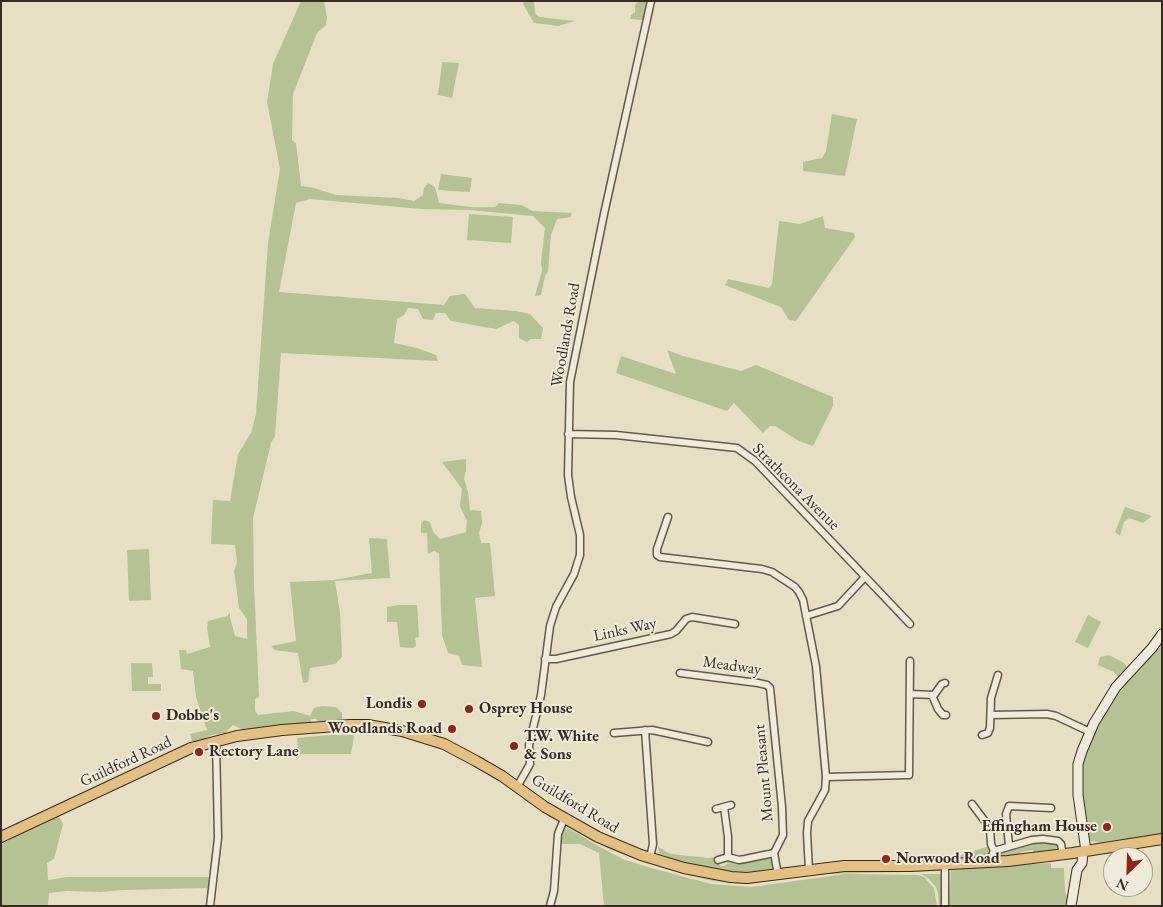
<!DOCTYPE html>
<style>
body{margin:0}
#map{position:relative;width:1163px;height:907px;overflow:hidden;background:#e6dfc4;font-family:"EB Garamond",serif}
canvas{display:block}
.frame{position:absolute;inset:0;border:2px solid #382b24;pointer-events:none}
.north{position:absolute;left:1103px;top:847px;width:50px;height:50px;box-sizing:border-box;background:#efead9;border:1px solid #a69e91;border-radius:50%;rotate:204deg;font-size:14px;font-weight:700;line-height:20px;text-align:center;color:#382b24}
.north::after{content:'';display:block;margin:auto;width:18px;height:22px;background:#8f2418;clip-path:polygon(50% 0,100% 100%,50% 72%,0 100%)}
</style>
<div id="map">
<canvas width="1163" height="907"></canvas>
<div class="frame"></div>
<div class="north">N</div>
</div>
<script>
const ctx = document.querySelector('canvas').getContext('2d');
ctx.lineJoin = 'round';
function paint(path, color) { ctx.fillStyle = color; ctx.fill(path, 'evenodd'); }
const shape = rows => new Path2D(rows.map(r => 'M' + r).join(''));
function strokePath(path, color, width, dash) { ctx.strokeStyle = color; ctx.lineWidth = width; ctx.lineCap = dash ? 'butt' : 'round'; ctx.setLineDash(dash || []); ctx.stroke(path); }
function drawText(font, color, halo, rows, align = 'center') {
  ctx.font = font + ' "EB Garamond",serif'; ctx.lineWidth = 4; ctx.setLineDash([]); ctx.textBaseline = 'middle'; ctx.strokeStyle = halo; ctx.fillStyle = color; for (const [text, x, y, turn = 0] of rows) {
    ctx.save(); ctx.translate(x, y); ctx.rotate((+turn || 0) * Math.PI / 180); ctx.textAlign = isNaN(turn) ? turn : align; if (halo) ctx.strokeText(text, 0, 0); ctx.fillText(text, 0, 0); ctx.restore();
  }
}
paint(shape([
 [301,1,324,1,327,17,326,25,317,33,293,94,292,140,296,143,301,186,314,188,336,195,399,198,414,201,423,195,424,188,428,183,435,187,439,203,470,207,495,207,499,203,521,205,533,211,572,213,571,217,557,219,551,235,548,271,545,276,541,295,535,296,542,270,541,262,545,228,533,216,470,210,421,209,310,199,296,203,279,292,444,305,450,296,465,294,475,308,516,311,530,314,543,328,541,339,531,339,527,342,519,338,519,325,514,321,496,329,451,321,445,313,436,313,433,320,423,319,418,309,408,308,404,315,397,319,394,343,417,348,436,355,438,361,281,353,275,436,271,443,253,518,254,583,259,697,255,699,255,711,258,715,294,711,310,716,314,708,322,706,336,707,342,713,342,719,340,721,320,723,316,719,311,719,311,723,243,730,233,725,225,733,212,735,195,743,192,741,190,734,207,730,196,697,193,671,181,669,179,650,186,650,187,654,210,647,207,628,208,621,227,616,230,612,230,617,235,636,247,639,247,619,239,608,234,571,237,562,235,545,211,544,213,500,230,501,238,454,251,433,256,414,268,243,280,169,267,102,273,64],
 [524,1,534,1,535,13,539,17,575,21,558,26,534,23,523,4],
 [639,1,648,2,644,20,630,19,631,15,635,12,635,5],
 [442,62,459,63,452,98,438,95],
 [832,114,857,119,845,176,803,171,803,162,822,158,826,151],
 [441,174,472,178,470,192,438,190],
 [469,214,513,217,511,243,467,240],
 [823,216,825,228,854,233,855,237,796,321,789,320,781,307,725,285,728,279,769,288,772,284,779,221,800,224],
 [667,350,683,356,741,371,756,365,833,397,833,406,813,446,799,441,775,426,770,426,763,433,734,403,727,411,616,373,621,356,676,374],
 [466,459,466,471,464,479,468,492,470,510,481,511,482,523,479,533,481,543,490,543,495,596,475,598,482,667,462,665,459,656,448,653,442,635,439,553,434,551,428,554,427,533,421,533,421,524,424,520,430,522,433,532,440,539,466,532,467,521,460,506,462,489,442,462],
 [1125,507,1152,516,1143,523,1129,518,1124,522,1120,536,1115,532],
 [369,538,387,539,390,578,335,581,340,613,342,657,335,664,310,668,308,682,303,683,298,653,275,650,271,646,296,641,290,582,334,580,372,573],
 [149,549,151,600,129,601,127,550],
 [398,605,417,605,419,637,415,638,416,646,413,648,400,647,397,622,387,622,387,607],
 [1088,615,1101,622,1088,648,1075,642],
 [1162,639,1162,835,1100,842,1087,841,1080,784,1082,762,1093,730,1118,691,1123,686,1123,681],
 [1109,655,1124,663,1127,667,1118,677,1114,672,1098,665,1100,657],
 [131,663,152,663,153,677,148,677,148,684,161,684,161,691,132,691],
 [330,735,354,735,351,754,299,754,297,738],
 [58,814,63,824,54,859,47,863,48,880,67,877,209,877,208,888,123,890,101,892,67,891,49,893,48,906,1,906,1,845,17,835],
 [570,827,602,843,758,881,758,883,742,884,713,881,676,872,611,850],
 [568,828,600,847,625,860,655,869,711,884,751,887,846,874,918,875,924,877,934,888,937,906,604,906,599,853,580,844,559,844,562,833,565,829],
 [1044,842,1057,845,1057,848,1054,850,1033,852,1033,850,1021,852,1020,856,997,857,995,856,1001,850,1032,843],
 [989,846,988,854,985,857,949,859],
 [658,847,671,854,708,858,714,857,715,861,721,866,725,866,728,862,743,863,767,857,773,861,773,865,772,869,764,870,759,874,717,871,661,858,658,855,670,858,660,854],
 [1051,863,1051,868,1064,868,1065,892,1069,900,1068,906,949,906,951,869],
 [868,869,912,871,937,869,941,871,830,874,830,870],
 [921,874,943,874,942,906,939,906,938,894,936,887,929,879]
]), '#b5c294');
const street = shape([
 [568,434,616,435,737,448,755,461,910,624],
 [668,517,657,549,657,555,660,557,762,569,772,572,795,587,799,592,803,600,816,666,826,777,825,790,808,821,807,833,809,870],
 [806,616,838,606,865,577],
 [545,659,556,659,671,634,676,631,686,619,692,617,735,624],
 [680,673,758,683,767,685,770,688,782,807,783,835,774,853,778,875],
 [910,694,934,695,942,684,945,683],
 [932,695,938,709,943,715,946,715],
 [991,715,1047,714,1056,716,1090,732],
 [645,730,653,844,650,858],
 [614,733,652,730,708,742],
 [982,735,988,733,990,728,991,698,998,675],
 [826,777,909,775,910,661],
 [517,787,530,764,529,745,541,695,550,626,556,607,574,574,580,555,580,535,571,497,568,475,570,382,604,214,651,1],
 [972,804,990,828,991,844,994,851],
 [724,807,728,837,728,857],
 [716,809,731,805],
 [1009,846,1006,814,1009,806,1051,808],
 [718,860,728,857,739,860,745,859,774,853],
 [991,862,992,855,994,851,1032,840,1043,839,1058,841,1061,844,1063,855],
 [210,906,218,838,216,741],
 [550,906,554,891,558,834,564,819],
 [945,906,945,865]
]);
const secondary = shape([
 [1086,851,1078,795,1078,764,1082,751,1094,723,1116,687,1152,648,1162,634],
 [1071,906,1077,870,1082,863,1083,852]
]);
const primary = shape([
 [1,837,191,748,237,736,282,730,350,725,368,725,402,731,444,744,476,761,502,776,545,807,598,837,641,855,684,868,731,877,747,878,844,866,910,866,1008,861,1073,853,1162,839]
]);
strokePath(street, '#64584c', 9);
strokePath(secondary, '#382b24', 11);
strokePath(primary, '#382b24', 12);
strokePath(street, '#efead9', 6);
strokePath(secondary, '#efead9', 9);
strokePath(primary, '#e3c082', 10);
for (const [x, y, r, color] of [
 [422,704,5,"#8f2418"],
 [469,709,5,"#8f2418"],
 [156,716,5,"#8f2418"],
 [452,729,5,"#8f2418"],
 [514,746,5,"#8f2418"],
 [199,752,5,"#8f2418"],
 [1107,827,5,"#8f2418"],
 [886,859,5,"#8f2418"]
]) { const dot = new Path2D(); dot.arc(x, y, r, 0, 2 * Math.PI); ctx.fillStyle = color; ctx.fill(dot); strokePath(dot, '#efead9', 2); }
drawText('16px', '#382b24', '#efead9', [
 ["Woodlands Road",566,335,-80],
 ["Strathcona Avenue",796,487,45],
 ["Links Way",625,630,-12],
 ["Meadway",732,666,8],
 ["Guildford Road",126,762,-25],
 ["Mount Pleasant",764,773,-95],
 ["Guildford Road",575,804,31]
]);
drawText('bold 16px', '#382b24', '#efead9', [
 ["Londis",412,704,"right"],
 ["Osprey House",479,709],
 ["Dobbe's",166,716],
 ["Woodlands Road",442,729,"right"],
 ["T.W. White",524,737],
 ["& Sons",524,755],
 ["Rectory Lane",209,752],
 ["Effingham House",1097,827,"right"],
 ["Norwood Road",896,859]
], 'left');
</script>
